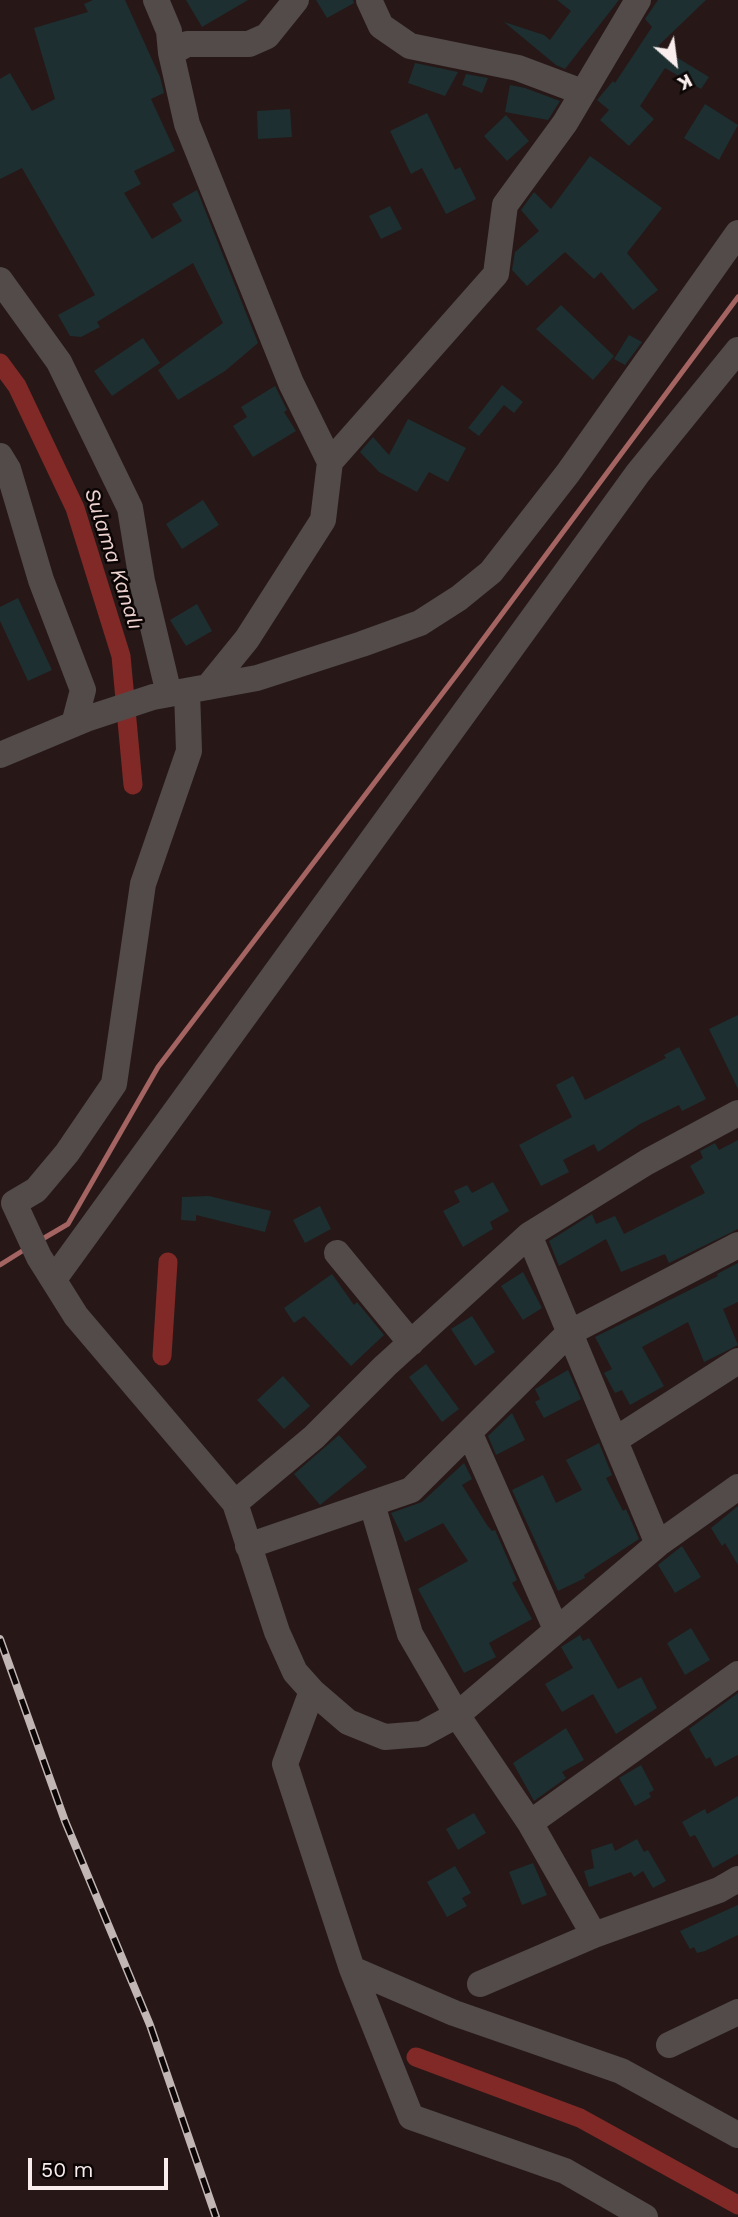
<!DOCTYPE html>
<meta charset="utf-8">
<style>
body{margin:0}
#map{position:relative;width:738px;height:2217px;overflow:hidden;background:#271817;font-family:"Work Sans",sans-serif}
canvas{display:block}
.north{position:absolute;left:640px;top:28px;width:70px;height:70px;-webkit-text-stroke:5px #0b0505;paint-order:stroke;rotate:152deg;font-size:19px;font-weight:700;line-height:28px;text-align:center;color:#f9eeed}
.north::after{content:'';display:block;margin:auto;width:24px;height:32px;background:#f9eeed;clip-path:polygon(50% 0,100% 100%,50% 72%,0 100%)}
.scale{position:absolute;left:28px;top:2158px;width:140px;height:32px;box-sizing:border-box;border:4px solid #f9eeed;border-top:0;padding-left:9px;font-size:21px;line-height:24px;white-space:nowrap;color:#f9eeed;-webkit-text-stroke:5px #0b0505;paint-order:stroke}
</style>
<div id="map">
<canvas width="738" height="2217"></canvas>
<div class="north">K</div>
<div class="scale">50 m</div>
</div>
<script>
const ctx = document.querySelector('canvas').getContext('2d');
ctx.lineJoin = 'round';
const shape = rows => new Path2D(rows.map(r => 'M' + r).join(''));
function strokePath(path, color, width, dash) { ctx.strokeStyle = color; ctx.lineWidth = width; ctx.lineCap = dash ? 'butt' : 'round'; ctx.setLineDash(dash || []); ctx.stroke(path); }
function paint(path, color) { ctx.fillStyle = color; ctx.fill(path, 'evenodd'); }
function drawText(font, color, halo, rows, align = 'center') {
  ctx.font = font + ' "Work Sans",sans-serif'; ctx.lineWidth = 5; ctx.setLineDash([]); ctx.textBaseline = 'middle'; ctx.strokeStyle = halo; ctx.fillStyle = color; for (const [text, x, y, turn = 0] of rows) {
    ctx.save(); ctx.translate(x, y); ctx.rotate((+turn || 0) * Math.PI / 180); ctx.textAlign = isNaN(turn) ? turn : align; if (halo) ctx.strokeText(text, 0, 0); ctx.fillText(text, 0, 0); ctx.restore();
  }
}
strokePath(shape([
 [39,1241,68,1224,158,1067,461,669,738,297],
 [0,1265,27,1248]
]), '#a46462', 5);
strokePath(shape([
 [0,363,17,386,75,508,121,656,133,785],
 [162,1356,168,1262],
 [416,2057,580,2118,738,2205]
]), '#802927', 19);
paint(shape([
 [93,0,125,0,160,77,164,93,151,99,175,151,134,171,141,184,124,193,152,239,182,221,172,204,197,190,258,343,225,371,178,400,158,370,223,323,193,263,97,322,100,327,81,337,70,336,58,315,95,295,22,168,0,179,0,79,10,73,32,111,55,99,34,28,88,12,84,4],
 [186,0,248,0,202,27],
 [316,0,353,0,354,3,327,18],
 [557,0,619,0,565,69,556,65,504,22,544,35,550,40,571,11],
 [658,0,706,0,658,46,709,77,701,89,665,68,640,106,654,119,629,146,600,120,609,110,597,100,613,81,615,83,652,27,645,19],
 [415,63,458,72,445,96,408,83],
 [466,74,488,78,482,93,462,85],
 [510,85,525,88,560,101,548,120,505,112],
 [705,104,738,125,719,160,684,138],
 [290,109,292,137,258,139,257,111],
 [427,113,455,170,460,167,476,199,446,214,422,168,411,174,390,131],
 [506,115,529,141,507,161,484,136],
 [590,156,662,208,627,253,658,290,633,310,601,272,594,279,565,252,527,286,512,270,515,252,539,231,521,210,534,192,551,209],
 [390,206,402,229,381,239,369,216],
 [561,305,614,356,593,380,536,329],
 [629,335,642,342,625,365,614,359],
 [143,338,160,363,112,396,94,371],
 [502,385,523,402,514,413,504,405,479,436,468,428],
 [275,386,287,410,284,412,296,431,253,457,233,426,247,417,241,407],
 [408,419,466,448,448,482,429,472,417,492,379,472,360,452,373,437,389,455],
 [203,500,219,525,182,549,166,524],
 [18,598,52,670,28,681,0,621,0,607],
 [197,604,212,631,186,646,170,620],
 [738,1015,738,1089,709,1029],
 [679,1047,706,1099,682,1111,679,1105,640,1124,598,1152,594,1144,563,1160,569,1172,541,1186,519,1145,572,1117,556,1085,573,1076,585,1100,666,1058,664,1055],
 [738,1140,738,1229,669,1263,665,1254,621,1272,606,1239,559,1266,549,1241,592,1214,596,1224,615,1216,624,1234,705,1193,690,1166,703,1158,700,1151,715,1143,719,1150],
 [493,1182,509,1211,490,1222,493,1229,463,1247,443,1211,460,1202,454,1191,467,1185,472,1193],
 [209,1196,271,1211,265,1232,196,1215,196,1221,181,1220,182,1197],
 [320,1206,331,1229,305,1243,293,1220],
 [738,1263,738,1302,723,1309,738,1345,704,1362,688,1322,642,1347,664,1386,630,1405,622,1390,615,1393,604,1373,612,1369,595,1337,718,1276,717,1274],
 [523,1272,542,1308,523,1320,501,1286],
 [332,1274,354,1305,357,1302,384,1335,351,1366,304,1316,294,1323,284,1308],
 [472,1316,495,1352,475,1366,451,1329],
 [426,1364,459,1409,442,1422,409,1377],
 [568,1370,581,1399,544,1418,535,1402,540,1399,535,1389],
 [283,1376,310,1406,284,1429,257,1400],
 [512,1413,525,1440,496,1455,488,1436],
 [339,1435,367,1467,320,1505,294,1474],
 [599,1443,612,1475,606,1478,623,1511,626,1509,639,1539,584,1575,585,1578,558,1591,512,1490,543,1475,556,1503,582,1490,566,1460],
 [464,1463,472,1479,462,1485,487,1525,492,1531,495,1530,517,1580,512,1583,532,1619,489,1643,496,1657,464,1673,418,1589,468,1561,443,1523,405,1542,391,1513,422,1502],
 [738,1506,738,1565,725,1543,722,1546,711,1528],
 [682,1546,701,1577,675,1593,658,1565],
 [691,1628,710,1660,685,1675,667,1643],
 [580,1635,583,1641,589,1638,618,1689,641,1677,657,1708,616,1734,593,1694,562,1712,545,1684,573,1668,561,1647],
 [738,1693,738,1755,715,1767,710,1757,706,1759,689,1729],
 [566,1728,584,1760,562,1772,566,1778,534,1801,513,1763],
 [641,1765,654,1790,649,1793,651,1797,635,1806,619,1778],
 [738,1796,738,1854,713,1868,695,1835,690,1837,682,1822,705,1809,707,1814],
 [474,1813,486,1833,458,1850,446,1829],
 [637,1839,644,1852,648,1850,666,1881,653,1888,643,1871,634,1877,631,1872,589,1887,584,1871,594,1868,591,1850,612,1843,615,1851],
 [533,1863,547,1895,522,1905,509,1872],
 [455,1866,471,1893,462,1898,467,1906,447,1917,427,1882],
 [738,1905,738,1935,705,1951,697,1953,694,1947,690,1949,680,1931]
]), '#1d2f30');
strokePath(shape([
 [156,0,169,31,171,53,187,124,291,383,330,462,323,520,247,639,208,687],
 [369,0,381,26,410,46,518,68,582,92],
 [171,53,187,44,249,44,267,36,296,0],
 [0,280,59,362,130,508,142,581,169,694],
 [0,456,8,469,41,580,83,690,74,724],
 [330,462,496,274,505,205,565,123,638,0],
 [187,691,189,751,143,884,114,1084,67,1153,36,1190,14,1203,39,1257,76,1316,235,1503,277,1632,295,1672,312,1691,348,1722,385,1737,422,1734,457,1715,658,1544,738,1487],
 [0,755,86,719,153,697,257,678,362,644,420,623,459,598,491,572,568,473,738,233],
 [337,1253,411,1343],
 [54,1279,638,473,738,350],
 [470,1434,556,1629],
 [615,1440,738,1361],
 [235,1503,314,1437,385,1366,529,1235],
 [372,1504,410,1634,457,1715,530,1823,594,1935],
 [658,1544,529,1235,647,1162,738,1113],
 [248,1546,411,1490,569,1333,738,1245],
 [312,1691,285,1764,352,1969,454,2013,621,2071,738,2135],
 [530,1823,738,1674],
 [352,1969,411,2117,565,2171,645,2217],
 [480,1984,594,1935,719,1890,738,1879],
 [669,2045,738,2012]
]), '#524b4a', 26);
const rail = shape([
 [0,1639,65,1821,150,2025,216,2217]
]);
strokePath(rail, '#c2b6b5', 8);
strokePath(rail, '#0b0505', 5, [16]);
drawText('italic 21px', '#eed3d0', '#0b0505', [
 ["Sulama Kanalı",113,559,72]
]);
</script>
